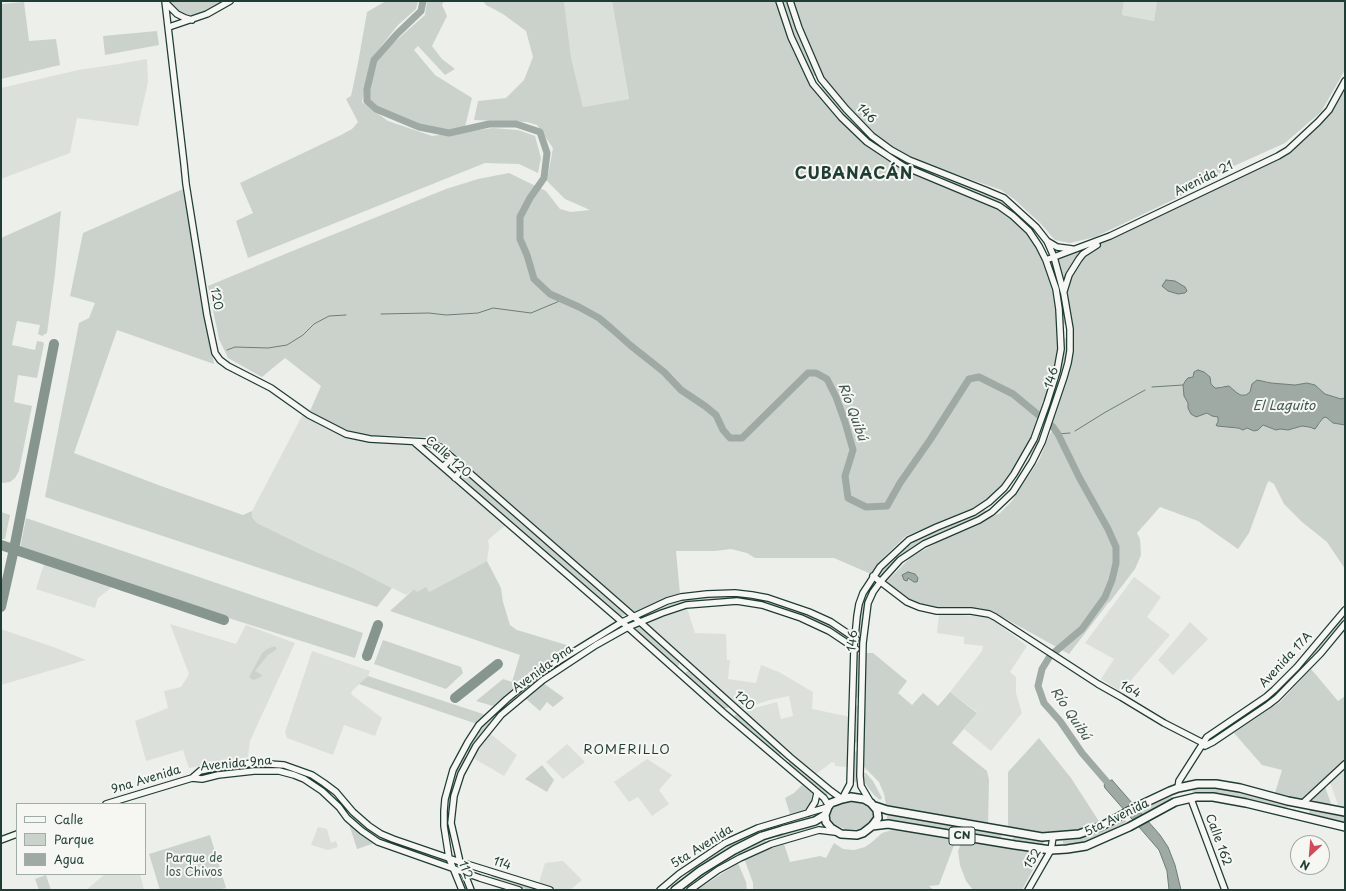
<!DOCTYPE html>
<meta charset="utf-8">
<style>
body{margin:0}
#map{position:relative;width:1346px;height:891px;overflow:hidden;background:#edefea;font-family:"Playpen Sans",sans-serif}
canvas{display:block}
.frame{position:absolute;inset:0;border:2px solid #1f3d34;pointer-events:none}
.legend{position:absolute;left:16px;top:803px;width:130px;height:72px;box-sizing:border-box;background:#f6f6f2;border:1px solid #a0aca6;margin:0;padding:5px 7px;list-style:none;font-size:12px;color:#1f3d34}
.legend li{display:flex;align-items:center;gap:8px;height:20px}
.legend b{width:20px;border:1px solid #a0aca6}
.north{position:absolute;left:1290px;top:835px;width:40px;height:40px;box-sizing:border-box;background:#f6f6f2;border:1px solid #a0aca6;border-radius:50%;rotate:206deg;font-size:11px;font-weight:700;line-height:16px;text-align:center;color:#1f3d34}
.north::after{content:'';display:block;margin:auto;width:14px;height:18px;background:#d1495b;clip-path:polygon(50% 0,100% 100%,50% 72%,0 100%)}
</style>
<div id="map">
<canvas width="1346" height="891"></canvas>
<div class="frame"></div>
<ul class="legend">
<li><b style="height:5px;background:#f6f6f2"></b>Calle</li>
<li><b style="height:11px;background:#cbd2cc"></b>Parque</li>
<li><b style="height:11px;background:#9faaa4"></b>Agua</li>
</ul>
<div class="north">N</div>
</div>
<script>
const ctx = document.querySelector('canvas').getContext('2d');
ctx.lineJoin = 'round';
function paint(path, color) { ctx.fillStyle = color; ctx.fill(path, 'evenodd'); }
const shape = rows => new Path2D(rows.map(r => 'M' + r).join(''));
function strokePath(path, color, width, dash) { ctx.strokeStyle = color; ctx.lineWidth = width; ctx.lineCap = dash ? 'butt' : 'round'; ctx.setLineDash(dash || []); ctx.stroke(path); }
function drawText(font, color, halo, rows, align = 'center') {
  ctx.font = font + ' "Playpen Sans",sans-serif'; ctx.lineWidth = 4; ctx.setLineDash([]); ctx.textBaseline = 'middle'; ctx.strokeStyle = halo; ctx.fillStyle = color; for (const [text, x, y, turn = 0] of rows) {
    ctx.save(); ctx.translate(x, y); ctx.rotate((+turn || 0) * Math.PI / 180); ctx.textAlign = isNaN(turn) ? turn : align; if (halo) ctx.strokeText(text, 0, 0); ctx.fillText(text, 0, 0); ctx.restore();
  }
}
paint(shape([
 [564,1,612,1,629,99,583,107,571,57],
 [1124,1,1157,1,1154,21,1122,15],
 [147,59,148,82,138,126,77,118,70,153,1,179,1,88,78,70,112,65],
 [304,412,346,434,414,442,508,523,488,540,489,547,487,561,429,592,416,592,414,589,406,595,349,566,314,551,257,523,252,517,252,511],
 [45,561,116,584,98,598,95,608,36,589],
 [1134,577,1161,597,1147,617,1170,635,1121,692,1101,679,1114,659,1085,643],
 [686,605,695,633,726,634,727,660,730,660,728,679,756,683,761,665,779,672,813,692,812,709,851,717,851,748,847,767,835,766,835,763,832,762,816,774,744,711,777,702,781,719,793,716,789,696,770,700,738,710,640,622],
 [939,613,983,617,992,619,1027,646,1010,672,1016,677,1016,693,1022,713,991,751,964,729,977,712,950,692,982,651,983,646,964,644,964,637,937,633],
 [1190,622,1208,639,1173,675,1158,660],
 [170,624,236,644,246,625,295,643,250,741,248,757,189,768,183,750,146,761,135,721,168,708,164,691,181,687,189,674],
 [1,629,56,648,86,660,1,685],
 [312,651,370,671,368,676,352,691,351,694,382,718,375,736,344,725,333,755,287,738,285,732],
 [487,731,517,755,504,776,470,756],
 [567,744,585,762,563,779,546,762],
 [647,759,672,775,659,790,669,804,652,816,638,797,629,802,614,782],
 [1345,769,1345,807,1338,805,1330,782],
 [318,827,327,829,331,843,336,841,338,847,328,850,311,845],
 [563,861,582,880,570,890,550,890,538,886,545,863],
 [105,874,140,874,144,890,86,890]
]), '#dce0db');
paint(shape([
 [169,1,221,1,218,5,198,16,193,17,186,16,180,13,173,8],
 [386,1,418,1,416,9,398,25,371,59,362,102,388,121,432,136,493,128,518,130,535,136,541,158,538,173,519,164,485,163,248,258,236,221,253,213,240,183,341,135,352,129,358,122,346,99,351,96,358,63,367,12],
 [427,1,444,1,442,5,447,16,432,46,442,59,455,69,445,75,418,46,414,50,435,75,472,98,465,127,449,133,419,127,376,109,367,101,367,89,374,60,425,15],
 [483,1,564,1,571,57,583,107,629,99,612,1,779,1,791,37,813,84,841,117,887,156,999,206,1013,216,1039,246,1056,289,1061,349,1034,439,1004,488,974,512,971,509,906,536,886,555,871,574,834,558,755,558,747,553,731,549,715,551,676,551,680,594,635,613,442,443,426,437,371,435,347,430,331,423,310,411,321,386,285,358,262,377,228,358,219,339,208,286,290,252,446,189,478,179,509,173,546,191,560,209,571,212,590,210,565,199,547,181,553,148,537,125,527,122,474,120,478,101,506,98,524,80,533,57,526,31,503,14,486,5],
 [782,1,786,1,794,24,816,74,815,76,812,75,794,35],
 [793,1,1124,1,1122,15,1154,21,1157,1,1345,1,1345,70,1321,112,1285,143,1234,166,1177,198,1095,237,1070,243,1055,240,1041,224,1014,199,1001,190,912,159,893,148,875,136,847,108,822,78,801,28],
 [24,2,29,41,56,39,60,65,1,79,1,4],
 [157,31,159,45,105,55,103,36],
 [1345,81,1345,398,1341,399,1325,394,1315,385,1307,383,1295,385,1271,383,1265,381,1252,384,1250,392,1246,395,1237,393,1222,386,1217,388,1215,388,1211,384,1210,377,1194,376,1193,377,1186,380,1183,385,1184,396,1188,403,1188,408,1201,415,1207,413,1212,416,1218,417,1218,422,1224,426,1238,428,1240,430,1247,428,1254,431,1258,430,1263,425,1276,430,1280,429,1288,430,1302,426,1309,427,1312,429,1320,424,1323,418,1326,417,1333,423,1345,425,1345,569,1327,542,1302,522,1284,504,1274,484,1269,481,1267,484,1249,533,1238,549,1198,521,1160,507,1137,533,1140,539,1141,555,1135,569,1109,603,1109,602,1069,654,999,615,979,608,941,608,909,601,885,583,912,556,961,530,978,524,1000,513,1012,501,1039,460,1050,434,1055,427,1049,422,1064,377,1070,329,1054,257,1093,244,1288,150,1318,122],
 [822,86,826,88,844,111,867,132,867,135,864,135,842,115,821,88],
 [874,142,876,142,933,172,935,173,934,175,930,175,902,162,873,144],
 [944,177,1000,199,1007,203,1030,224,1030,226,1028,227,998,202,944,180,943,178],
 [183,189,214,364,117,330,74,453,161,486,243,515,252,511,252,517,257,523,314,551,349,566,392,588,377,607,45,497,79,323,89,318,95,303,70,296,83,233],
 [61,211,55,274,47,333,42,336,38,334,40,325,17,321,12,345,35,350,37,341,43,342,44,344,37,378,18,375,14,402,32,406,19,471,15,478,10,482,3,483,1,482,1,238],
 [1053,268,1054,269,1057,278,1061,294,1066,321,1065,325,1062,322,1052,270],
 [1065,338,1067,339,1067,352,1064,368,1039,442,1031,456,1029,454,1038,437,1056,384,1062,358,1063,339],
 [464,474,468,475,624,612,625,615,623,616,618,615,462,479],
 [983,509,986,511,985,513,978,517,941,532,911,548,896,560,880,577,878,576,882,568,893,558,908,546,920,538],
 [1,512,10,515,5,539,1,539],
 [26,518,363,633,355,658,162,597,20,548],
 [487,561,501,588,503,602,510,625,517,630,570,646,534,673,493,706,476,701,503,679,512,682,520,655,390,611,414,589,417,592,426,587,429,592],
 [872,582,875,584,865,604,861,637,858,635,862,601,870,583],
 [717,596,746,597,747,598,744,600,716,599,685,602,642,618,644,615,681,600],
 [757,599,793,609,812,616,832,626,850,637,850,640,847,640,828,627,811,619,793,611,757,601],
 [1345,613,1345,620,1319,651,1269,702,1212,740,1210,738,1268,698],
 [620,626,620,628,602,638,544,676,542,676,541,675],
 [637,627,641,627,679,661,679,665,677,666,674,665,636,631],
 [383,640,461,667,463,673,446,689,374,664],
 [275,646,277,649,268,655,255,671,262,675,261,677,253,680,249,677,262,653,267,649],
 [857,653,860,657,859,697,856,698,854,697,856,655],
 [863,653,873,653,907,681,898,693,912,705,923,693,938,706,950,692,977,713,952,743,987,771,989,780,988,827,887,810,884,794,879,782,860,763],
 [1311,669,1338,701,1345,696,1345,759,1300,801,1275,793,1282,770,1262,765,1234,733,1280,702],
 [689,671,728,705,728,708,724,708,685,675,686,672],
 [368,676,486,715,477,724,359,684],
 [535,678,537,678,538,681,501,712,498,712,498,710],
 [543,683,564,698,553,707,547,702,540,711,525,698],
 [855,704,858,707,857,741,856,743,854,743],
 [494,715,495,718,470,752,467,751,467,748,480,730,492,716],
 [735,715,739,715,782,752,782,754,779,755,778,755,734,718],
 [1039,738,1071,778,1102,826,1065,836,1008,830,1008,772],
 [857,751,858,753,857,782,852,782,853,752],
 [463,756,466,758,459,770,455,782,452,795,449,820,448,820,447,818,449,793,456,769],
 [790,761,792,761,827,791,828,793,827,795,825,796,788,765,787,763],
 [257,765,286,768,311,777,331,791,331,793,329,793,313,782,258,769,257,768],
 [542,765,554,780,547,792,525,779],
 [250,766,250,768,249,769,203,776,202,775,203,772,214,770],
 [864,773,866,773,873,781,882,798,880,800,875,796,866,785,863,777],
 [802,785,812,793,811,802,807,808,802,811,790,814,785,798,794,793],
 [1214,786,1284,802,1288,804,1288,807,1284,809,1216,793,1196,794,1192,791,1195,787],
 [1325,787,1332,806,1313,800,1314,797],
 [1169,794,1173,798,1170,801,1142,814,1139,811],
 [849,801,864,802,874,810,875,819,866,827,860,829,845,829,835,825,830,818,830,811,833,807,840,803],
 [1310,809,1311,809,1345,816,1345,823,1311,815,1309,813],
 [817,814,819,815,817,817,767,831,764,830,764,829,783,822],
 [889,815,999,832,1002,836,998,839,889,822,887,820,887,816],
 [347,818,378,842,357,849],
 [1123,818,1127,822,1107,833,1084,842,1067,845,1064,844,1063,843,1063,840,1065,839,1082,837],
 [817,825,821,826,821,827,778,839,777,837,778,835,781,834],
 [892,830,956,840,939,885,929,886,934,890,753,890,753,883,744,858,784,844,790,862,820,856,826,858,834,843,843,849,854,850,865,847,872,842,882,833],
 [754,832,756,833,755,835,732,846,690,873,687,872,720,849],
 [210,835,226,888,218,890,160,890,149,854],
 [1016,836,1042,839,1044,841,1044,843,1041,845,1016,842,1013,840,1013,838],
 [382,838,445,859,446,862,444,862,384,841],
 [764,840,766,841,765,844,731,859,700,879,697,878,698,876,730,856],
 [962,841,1032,852,1036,864,1022,890,973,890,966,881,960,865,958,851],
 [738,863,746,882,747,890,697,890],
 [46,875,51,890,39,890,35,879],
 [492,876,494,876,540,890,529,890,492,878,491,877]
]), '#cbd2cc');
const water = shape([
 [1166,280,1175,281,1185,287,1187,291,1185,293,1178,294,1168,291,1162,286,1166,280],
 [1198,370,1204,372,1210,377,1211,384,1215,388,1217,388,1229,386,1237,393,1241,395,1246,395,1250,392,1252,384,1257,380,1271,383,1295,385,1307,383,1315,385,1325,394,1341,399,1345,398,1345,425,1333,423,1326,417,1323,418,1315,429,1309,427,1302,426,1288,430,1280,429,1276,430,1263,425,1258,430,1254,431,1247,428,1243,430,1238,428,1217,426,1216,425,1218,422,1218,417,1212,416,1207,413,1196,417,1191,414,1188,408,1188,403,1184,396,1183,385,1186,380,1188,378,1193,377,1194,372,1198,370],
 [908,572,915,574,918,578,917,582,914,582,908,578,907,581,904,580,902,575,908,572],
 [1112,780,1160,835,1168,847,1175,865,1181,890,1169,890,1167,871,1159,850,1105,788,1104,785,1107,782,1112,780]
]);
paint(water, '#9faaa4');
strokePath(water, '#6c7e77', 1);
strokePath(shape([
 [381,314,429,313,446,315,478,313,493,308,531,313,562,300],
 [227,350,235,347,268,348,287,345,303,335,314,324,329,316,346,315],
 [1152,387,1183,385],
 [1075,431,1104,413,1145,390],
 [1058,434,1070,433]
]), '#6c7e77', 1);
strokePath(shape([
 [423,1,421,11,397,34,374,60,367,89,367,101,376,109,419,127,449,133,489,124,516,124,540,132,547,153,544,178,530,198,520,217,520,239,527,255,534,279,550,294,579,307,599,318,612,329,630,345,664,372,681,390,705,406,716,415,723,430,730,438,742,438,808,373,816,373,827,379,836,397,845,422,853,450,845,476,848,498,866,507,887,506,900,483,930,440,969,379,979,377,1013,394,1053,427,1058,434,1079,477,1108,529,1116,547,1116,563,1112,580,1105,597,1082,629,1050,656,1042,669,1038,686,1044,703,1060,721,1082,753,1113,789]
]), '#9faaa4', 7);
strokePath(shape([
 [1,545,224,620],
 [1,607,14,549,54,344],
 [367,656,378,625],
 [455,698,498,664]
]), '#86968f', 10);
const secondary = shape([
 [165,1,184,164,186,184,207,315,215,353,220,360,228,366,271,388,309,415,346,434,370,439,425,442,440,447,640,622,790,757,831,791,842,799,850,784,854,648,857,616,859,604,863,593,880,567,909,540,937,527,974,512,989,502,1004,488,1014,474,1034,439,1047,403,1057,371,1061,349,1059,309,1056,289,1046,260,1039,246,1029,231,1013,216,999,206,903,166,867,142,841,117,813,84,791,37,779,1],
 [790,1,799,28,821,79,846,109,872,136,891,150,909,160,985,190,1004,198,1036,227,1047,241,1054,257,1064,294,1070,329,1070,351,1068,363,1064,377,1042,442,1032,462,1013,492,992,512,979,520,924,544,900,560,881,581,873,592,868,603,863,643,860,776,861,786,871,803],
 [166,3,177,14,185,18,192,20],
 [169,27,207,14,230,1],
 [1047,241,1057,247,1072,249],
 [1046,260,1110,236,1278,156,1288,150,1318,122,1329,110,1345,81],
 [1064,291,1069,275,1079,259,1083,254,1097,245],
 [414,442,622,622,724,713,824,798,829,806],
 [443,467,452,458],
 [455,478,463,468],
 [873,576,907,602,919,607,937,611,971,611,989,614,995,617,1098,684,1121,697,1164,723,1207,745],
 [1205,746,1213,742,1268,705,1277,698,1321,653,1345,624],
 [192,778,202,779,218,775,254,771,279,771,294,775,304,779,322,791,339,807,347,818,362,831,378,842,480,878,519,890],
 [1178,788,1179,781,1207,737,1266,697,1274,690,1297,667,1345,610],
 [1191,799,1225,890],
 [1303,803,1345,764],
 [106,804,192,778,200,771,214,768,253,763,284,765,312,775,324,783,336,792,353,812,369,826,381,834,393,839,460,862,550,890],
 [808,813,815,802,817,793],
 [1,840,17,834],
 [462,890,449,858,444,826,444,811,445,799,453,770,468,742,479,725,507,699,536,675,622,622,667,601,681,597,707,594,735,593,752,595,768,598,809,612,831,622,856,639],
 [471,890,460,862,451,823,454,796,461,774,476,746,501,715,543,680,596,645,628,627,662,613,686,605,737,601,762,605,801,618,829,631,856,649],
 [660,890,679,874,725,843,758,828,828,807],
 [690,890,718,870,740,858,771,844,819,830,835,832],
 [1028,890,1051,850,1053,837]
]);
const highway = shape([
 [851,797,864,799,871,803,877,810,878,818,872,826,863,833,857,835,841,834,831,828,826,822,825,815,828,807,831,803,842,799,851,797],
 [875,806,887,810,1042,837,1079,834,1102,826,1136,807,1170,791,1178,788,1197,784,1216,784,1240,788,1288,801,1345,812],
 [872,826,888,824,1015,845,1051,850,1067,849,1086,846,1129,827,1175,802,1196,797,1213,797,1246,803,1345,827],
 [675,890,700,871,734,850,762,836,782,830,815,821,825,815]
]);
strokePath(secondary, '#1f3d34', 8);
strokePath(highway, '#1f3d34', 10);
strokePath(secondary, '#f6f6f2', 5.5);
strokePath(highway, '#f6f6f2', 7);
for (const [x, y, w] of [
 [962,836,26]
]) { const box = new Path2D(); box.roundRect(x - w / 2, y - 9, w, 18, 3); ctx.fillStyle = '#f6f6f2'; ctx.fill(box); strokePath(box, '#1f3d34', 1); }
drawText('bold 11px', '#1f3d34', null, [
 ["CN",962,836]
]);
drawText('12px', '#1f3d34', '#f6f6f2', [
 ["146",866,114,45],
 ["Avenida 21",1204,179,-26],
 ["120",216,299,80],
 ["146",1052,378,-73],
 ["Calle 120",448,457,41],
 ["146",853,641,-85],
 ["Avenida 17A",1286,660,-47],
 ["Avenida 9na",543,669,-36],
 ["164",1130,690,30],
 ["120",744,701,42],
 ["Avenida 9na",236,764,-5],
 ["9na Avenida",146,780,-17],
 ["5ta Avenida",1117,818,-26],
 ["Calle 162",1218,840,70],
 ["5ta Avenida",702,847,-32],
 ["152",1033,859,-60],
 ["114",502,864,17],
 ["112",465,870,68]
]);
drawText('12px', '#415b52', '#f6f6f2', [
 ["Parque de",194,859],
 ["los Chivos",194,873]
]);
drawText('italic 13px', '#3f5850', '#f6f6f2', [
 ["El Laguito",1284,406],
 ["Río Quibú",852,412,70],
 ["Río Quibú",1070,714,56]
]);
ctx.letterSpacing = '1px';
drawText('13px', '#1f3d34', '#f6f6f2', [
 ["ROMERILLO",627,750]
]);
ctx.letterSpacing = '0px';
ctx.letterSpacing = '1px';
drawText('bold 16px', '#1f3d34', '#f6f6f2', [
 ["CUBANACÁN",854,175]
]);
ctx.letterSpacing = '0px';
</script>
